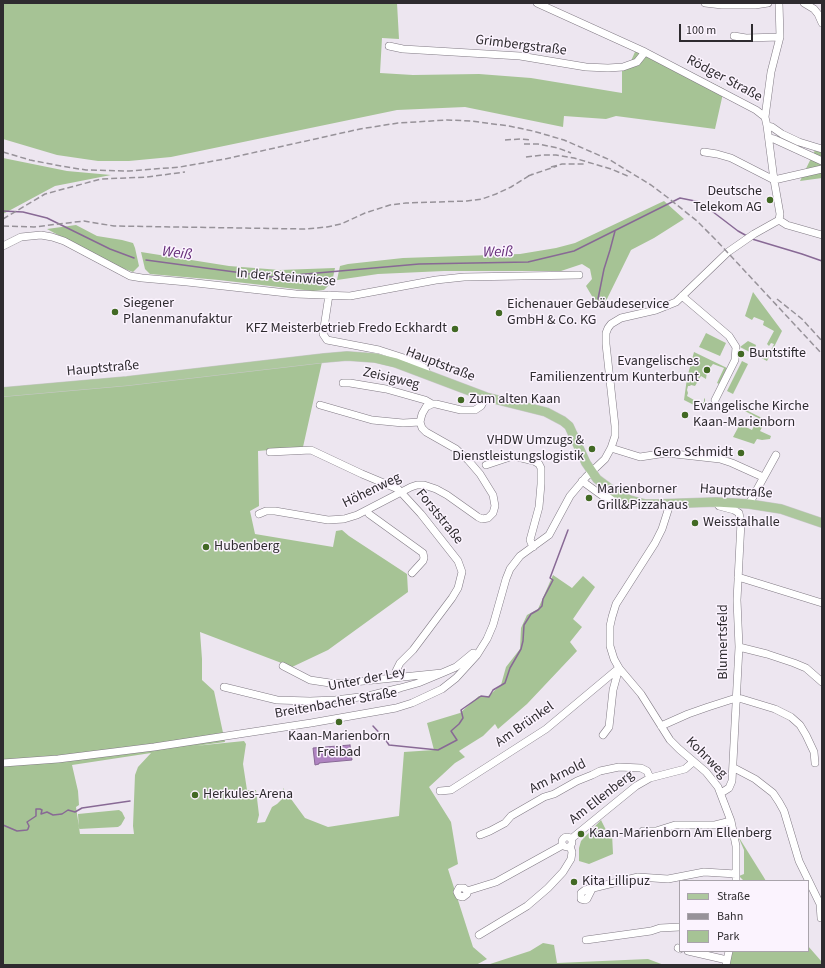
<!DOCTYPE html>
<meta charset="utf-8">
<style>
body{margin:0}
#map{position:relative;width:825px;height:968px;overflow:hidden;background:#ede6f0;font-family:"Source Sans 3",sans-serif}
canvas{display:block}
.frame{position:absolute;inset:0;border:4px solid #2e2b2f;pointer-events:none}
.legend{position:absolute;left:679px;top:880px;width:130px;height:72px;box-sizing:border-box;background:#fbf3fe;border:1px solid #a9a3ab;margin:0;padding:5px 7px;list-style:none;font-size:12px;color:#2e2b2f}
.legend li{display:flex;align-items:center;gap:8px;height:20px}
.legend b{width:20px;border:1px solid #a9a3ab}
.scale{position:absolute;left:679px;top:24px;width:74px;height:18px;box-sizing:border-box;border:2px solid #2e2b2f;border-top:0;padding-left:5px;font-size:12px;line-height:14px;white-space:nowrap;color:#2e2b2f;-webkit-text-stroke:3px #fbf3fe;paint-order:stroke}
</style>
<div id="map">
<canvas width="825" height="968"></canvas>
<div class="frame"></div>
<ul class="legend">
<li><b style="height:5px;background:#adc79e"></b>Straße</li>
<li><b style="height:5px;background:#979299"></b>Bahn</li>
<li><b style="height:11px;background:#a6c395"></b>Park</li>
</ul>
<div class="scale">100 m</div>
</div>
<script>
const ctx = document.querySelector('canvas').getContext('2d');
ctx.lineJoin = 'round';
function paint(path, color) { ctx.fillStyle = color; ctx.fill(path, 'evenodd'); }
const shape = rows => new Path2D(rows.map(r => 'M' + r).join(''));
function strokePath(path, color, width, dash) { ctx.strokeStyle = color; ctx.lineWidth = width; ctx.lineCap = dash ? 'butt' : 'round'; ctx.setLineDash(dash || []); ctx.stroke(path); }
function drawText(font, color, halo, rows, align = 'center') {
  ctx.font = font + ' "Source Sans 3",sans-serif'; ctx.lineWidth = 3; ctx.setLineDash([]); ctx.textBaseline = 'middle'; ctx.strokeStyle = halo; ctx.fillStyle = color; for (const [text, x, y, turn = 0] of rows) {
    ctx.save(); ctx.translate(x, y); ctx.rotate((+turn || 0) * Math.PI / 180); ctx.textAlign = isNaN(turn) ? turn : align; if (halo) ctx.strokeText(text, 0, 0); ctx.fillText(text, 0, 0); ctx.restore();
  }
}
paint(shape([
 [3,3,397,3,399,39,382,38,380,73,413,75,479,74,531,78,622,93,622,64,631,61,638,45,724,89,715,129,616,116,606,119,564,116,563,127,465,107,397,110,171,157,129,161,98,161,57,155,3,139],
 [817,146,822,146,822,178,800,181],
 [3,158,67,171,111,175,55,186,3,214],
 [664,201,684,219,654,238,631,250,605,303,596,303,586,286,592,279,590,269,582,264,561,271,444,271,378,274,337,280,340,266,348,264,403,258,520,254,556,248,575,243],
 [76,225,97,236,122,240,133,243,135,248,139,266,133,272,114,265,47,229],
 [141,252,229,266,280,270,335,268,332,282,324,290,313,291,219,280,150,274,145,269],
 [753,292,782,331,767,361,740,347,748,341,756,345,755,348,769,354,774,344,771,343,769,346,767,344,774,331,763,325,764,321,754,317,752,320,745,316],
 [706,333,726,343,720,356,699,347],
 [694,352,727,368,719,384,717,383,724,368,713,364,707,372,706,379,701,376,695,386,691,385,690,386,688,386,687,390,688,393,687,396,701,404,704,402,704,398,705,399,705,404,700,408,684,400,687,378],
 [742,361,748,364,733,394,727,391],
 [322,362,303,447,258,451,259,506,250,511,255,534,333,547,336,531,342,530,349,536,407,574,408,592,328,650,292,667,200,632,202,659,202,680,214,691,225,742,195,746,244,741,246,744,243,764,247,790,256,790,259,815,257,823,265,822,272,807,277,804,283,798,283,788,305,818,328,827,399,816,404,752,434,750,427,723,460,713,479,696,487,697,501,685,506,667,520,649,521,628,527,615,538,609,553,575,572,588,583,576,595,587,573,619,582,627,570,642,577,651,527,704,498,729,495,724,483,736,459,751,465,757,455,763,429,787,451,822,458,864,448,869,473,947,487,959,476,965,3,965,3,396],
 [151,753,138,767,135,775,133,826,134,834,80,834,76,807,79,805,78,791,72,765],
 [744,409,766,420,760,431,771,436,770,439,762,440,757,439,754,444,733,437,740,424,752,430,758,418,743,410],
 [119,810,122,812,125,818,121,825,118,827,79,829,78,814],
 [601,820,608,834,612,833,613,854,589,864,579,861,579,848,581,841],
 [738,836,763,876,766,881,744,881,739,876,744,874,744,850],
 [543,943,554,945,557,963,648,959,664,965,487,965,530,951],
 [808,946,822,962,822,965,729,965,732,951,808,951]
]), '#a6c395');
const water = shape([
 [350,745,352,760,319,763,319,764,315,765,313,748,350,745]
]);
paint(water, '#af83c1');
strokePath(water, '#886995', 1);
strokePath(shape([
 [3,211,23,212,47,218,110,249,134,258],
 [752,239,802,254,822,261],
 [146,260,272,277,419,264,528,262,574,251,680,198,700,202,738,231,747,236],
 [598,299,604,269,610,250,615,231],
 [373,726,385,739,389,745,438,750,457,740,451,731,459,724,463,718,461,710,481,696,489,697,493,690,505,683,510,668,521,649,523,641,524,625,531,614,538,610,542,606,543,599,553,580,550,578,568,530],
 [3,825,17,831,27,830,28,829,29,826,27,822,36,816,36,809,40,809,42,810,41,814,47,812,53,815,62,814,68,810,75,812,82,808,130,801]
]), '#886995', 1.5);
const minor = shape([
 [705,3,722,5,755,5,768,3],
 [804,3,814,9,818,14,822,23],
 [734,36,746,38,780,37],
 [389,46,403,49,520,56,586,67,608,68,623,67,637,62,645,52],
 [765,117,771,72,780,37,779,3],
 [767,126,772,127,782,134,799,142,822,149],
 [769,138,774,139,822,161],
 [704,152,717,154,731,158,774,180],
 [774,180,822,169],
 [779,220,787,225,822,235],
 [3,246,21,237,41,235,52,237,64,241,130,276,142,278,187,282,296,294,350,296,436,280,464,277,579,275],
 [329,295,323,334,327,340,379,350,410,360,425,368,427,374],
 [682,296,729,336,736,347,735,360,715,400],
 [343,383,350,383,386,389,425,400,432,404],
 [320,405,372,420,403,423,420,422],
 [611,448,640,457,666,453,720,459,732,463,763,477],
 [270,452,311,450,362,474,398,489,421,514,458,561,462,572,458,588,452,598,413,650,400,663,396,671,395,677],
 [486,465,513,456,534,461,539,464,541,468,541,484,539,507,530,540,533,547],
 [582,481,604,497,613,498,617,494],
 [716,502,719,506,734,510,739,513,741,522,737,600,739,647,732,781,729,788,721,793],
 [670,504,662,529,655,543,616,604,612,617,610,626,610,646,614,659,619,668,641,694,670,740,679,749,706,772,718,787,731,821,736,846,736,881],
 [749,504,776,455],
 [367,510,369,514,423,553,424,558,423,561,412,573],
 [259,514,266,511,275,511,328,520,344,519,357,515,411,487,417,485,424,485,436,489,447,495,478,517,482,519,488,518,493,513,495,506,493,495,480,474,468,460,456,449,426,432,422,428,420,422,422,414,426,407,432,404,436,404,461,410,475,410,481,406,486,397],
 [738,577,822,603],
 [739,647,767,654,794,663,806,668,822,682],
 [283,666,310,680,330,683,344,683,442,673,456,667,473,653,477,655],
 [224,687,277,700,310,701,335,700,368,696,400,688,418,683,442,673],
 [661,726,688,714,708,707,736,698,742,699,775,709,791,717,800,725,806,735,814,752,815,763],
 [603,735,609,727,613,690,619,668],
 [3,763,58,759,154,747,311,723,396,708,412,703,442,689,456,678,477,655,487,639,493,625,506,579,510,569,520,556,549,535,570,496,586,477,605,459,611,448,615,436,615,426,606,344,606,333,608,328,611,324,621,318,656,310,676,302,728,252,754,234,779,220,780,214,774,180,767,126,765,117,756,110,645,52,537,3],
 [733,768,736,769,755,779,773,793,779,802,784,811,799,861,820,904,821,918],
 [440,791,451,790,546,729,619,668],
 [643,831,656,831,675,825,715,825,731,821],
 [480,835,490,831,505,823,511,816,544,797,554,794,577,781,592,775,600,771,619,767,641,768,647,771,650,778],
 '562 842a5 5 0 1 1 10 0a5 5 0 1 1-10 0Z',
 [571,839,636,786,650,778,685,769,693,762],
 [592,889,587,899,585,900,581,899,581,893,585,890,638,877,668,879,704,872,736,874],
 [467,891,464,888,459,888,457,892,459,896,463,897,467,894,467,891,496,882,563,845],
 [479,935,527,906,548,888,563,872,571,859,572,852,570,846],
 [586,940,651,931,660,928,680,927],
 [678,948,680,949],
 [688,951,727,960],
 [726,965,729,951]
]);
const major = shape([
 [3,392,127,381,324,358,347,356,375,358,396,363,486,397,546,412,563,421,569,426,586,463,597,479,617,494,630,500,645,504,657,504,716,502,749,504,781,509,822,523]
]);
strokePath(minor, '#817a84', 8);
strokePath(major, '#c9c8c9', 10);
strokePath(minor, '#fff', 7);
strokePath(major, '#adc79e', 9);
strokePath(shape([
 [505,140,520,139,531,140],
 [524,144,538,144,558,148,571,153],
 [3,152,30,160,61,166,86,170,129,171,180,167,225,159,360,129,398,123,447,120,471,121,509,126,533,131,564,140,610,160,651,185,667,197,697,221,716,240,822,354],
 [526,157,542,155,556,155,574,158,611,169,630,177],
 [551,167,562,164,585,164],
 [528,176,557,166],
 [3,219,45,194,101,179,147,177,185,172],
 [3,226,34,227,84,221,114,226,305,229,327,227,341,224,365,213,390,205,406,203,467,201,482,199,496,194,511,187,532,174],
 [777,299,802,319,822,341]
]), '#979299', 1.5, [6, 3]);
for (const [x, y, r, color] of [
 [770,200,4,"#426924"],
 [115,312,4,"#426924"],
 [499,313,4,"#426924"],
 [455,329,4,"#426924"],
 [741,354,4,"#426924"],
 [707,370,4,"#426924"],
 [461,400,4,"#426924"],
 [685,415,4,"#426924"],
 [592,449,4,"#426924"],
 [741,453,4,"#426924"],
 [589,498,4,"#426924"],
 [695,523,4,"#426924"],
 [206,547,4,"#426924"],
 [339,722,4,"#426924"],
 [195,795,4,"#426924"],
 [581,834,4,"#426924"],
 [574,882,4,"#426924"]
]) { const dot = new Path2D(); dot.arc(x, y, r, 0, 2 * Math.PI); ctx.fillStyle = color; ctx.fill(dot); strokePath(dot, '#fbf3fe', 1.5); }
drawText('14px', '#2e2b2f', '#fbf3fe', [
 ["Grimbergstraße",521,46,7],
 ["Rödger Straße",724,79,28],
 ["In der Steinwiese",286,278,5],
 ["Hauptstraße",440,365,21],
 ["Hauptstraße",103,369,-5],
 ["Zeisigweg",391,379,13],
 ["Höhenweg",372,491,-26],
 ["Hauptstraße",736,492,4],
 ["Forststraße",439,517,51],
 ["Blumertsfeld",724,642,-90],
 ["Unter der Ley",367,680,-11],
 ["Breitenbacher Straße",336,704,-10],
 ["Am Brünkel",525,725,-35],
 ["Kohrweg",706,758,45],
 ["Am Arnold",558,777,-26],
 ["Am Ellenberg",602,798,-38]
]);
drawText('14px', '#2e2b2f', '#fbf3fe', [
 ["Deutsche",762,192,"right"],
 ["Telekom AG",762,208,"right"],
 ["Siegener",123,304],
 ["Planenmanufaktur",123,320],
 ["Eichenauer Gebäudeservice",507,305],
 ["GmbH & Co. KG",507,321],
 ["KFZ Meisterbetrieb Fredo Eckhardt",447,329,"right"],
 ["Buntstifte",749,354],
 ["Evangelisches",699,362,"right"],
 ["Familienzentrum Kunterbunt",699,378,"right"],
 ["Zum alten Kaan",469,400],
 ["Evangelische Kirche",693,407],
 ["Kaan-Marienborn",693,423],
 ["VHDW Umzugs &",584,441,"right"],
 ["Dienstleistungslogistik",584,457,"right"],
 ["Gero Schmidt",733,453,"right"],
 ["Marienborner",597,490],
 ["Grill&Pizzahaus",597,506],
 ["Weisstalhalle",703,523],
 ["Hubenberg",214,547],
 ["Kaan-Marienborn",339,737,"center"],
 ["Freibad",339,753,"center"],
 ["Herkules-Arena",203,795],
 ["Kaan-Marienborn Am Ellenberg",589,834],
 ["Kita Lillipuz",582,882]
], 'left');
drawText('italic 15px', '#652d79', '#fbf3fe', [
 ["Weiß",498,253,-1],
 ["Weiß",177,254,8]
]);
</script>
